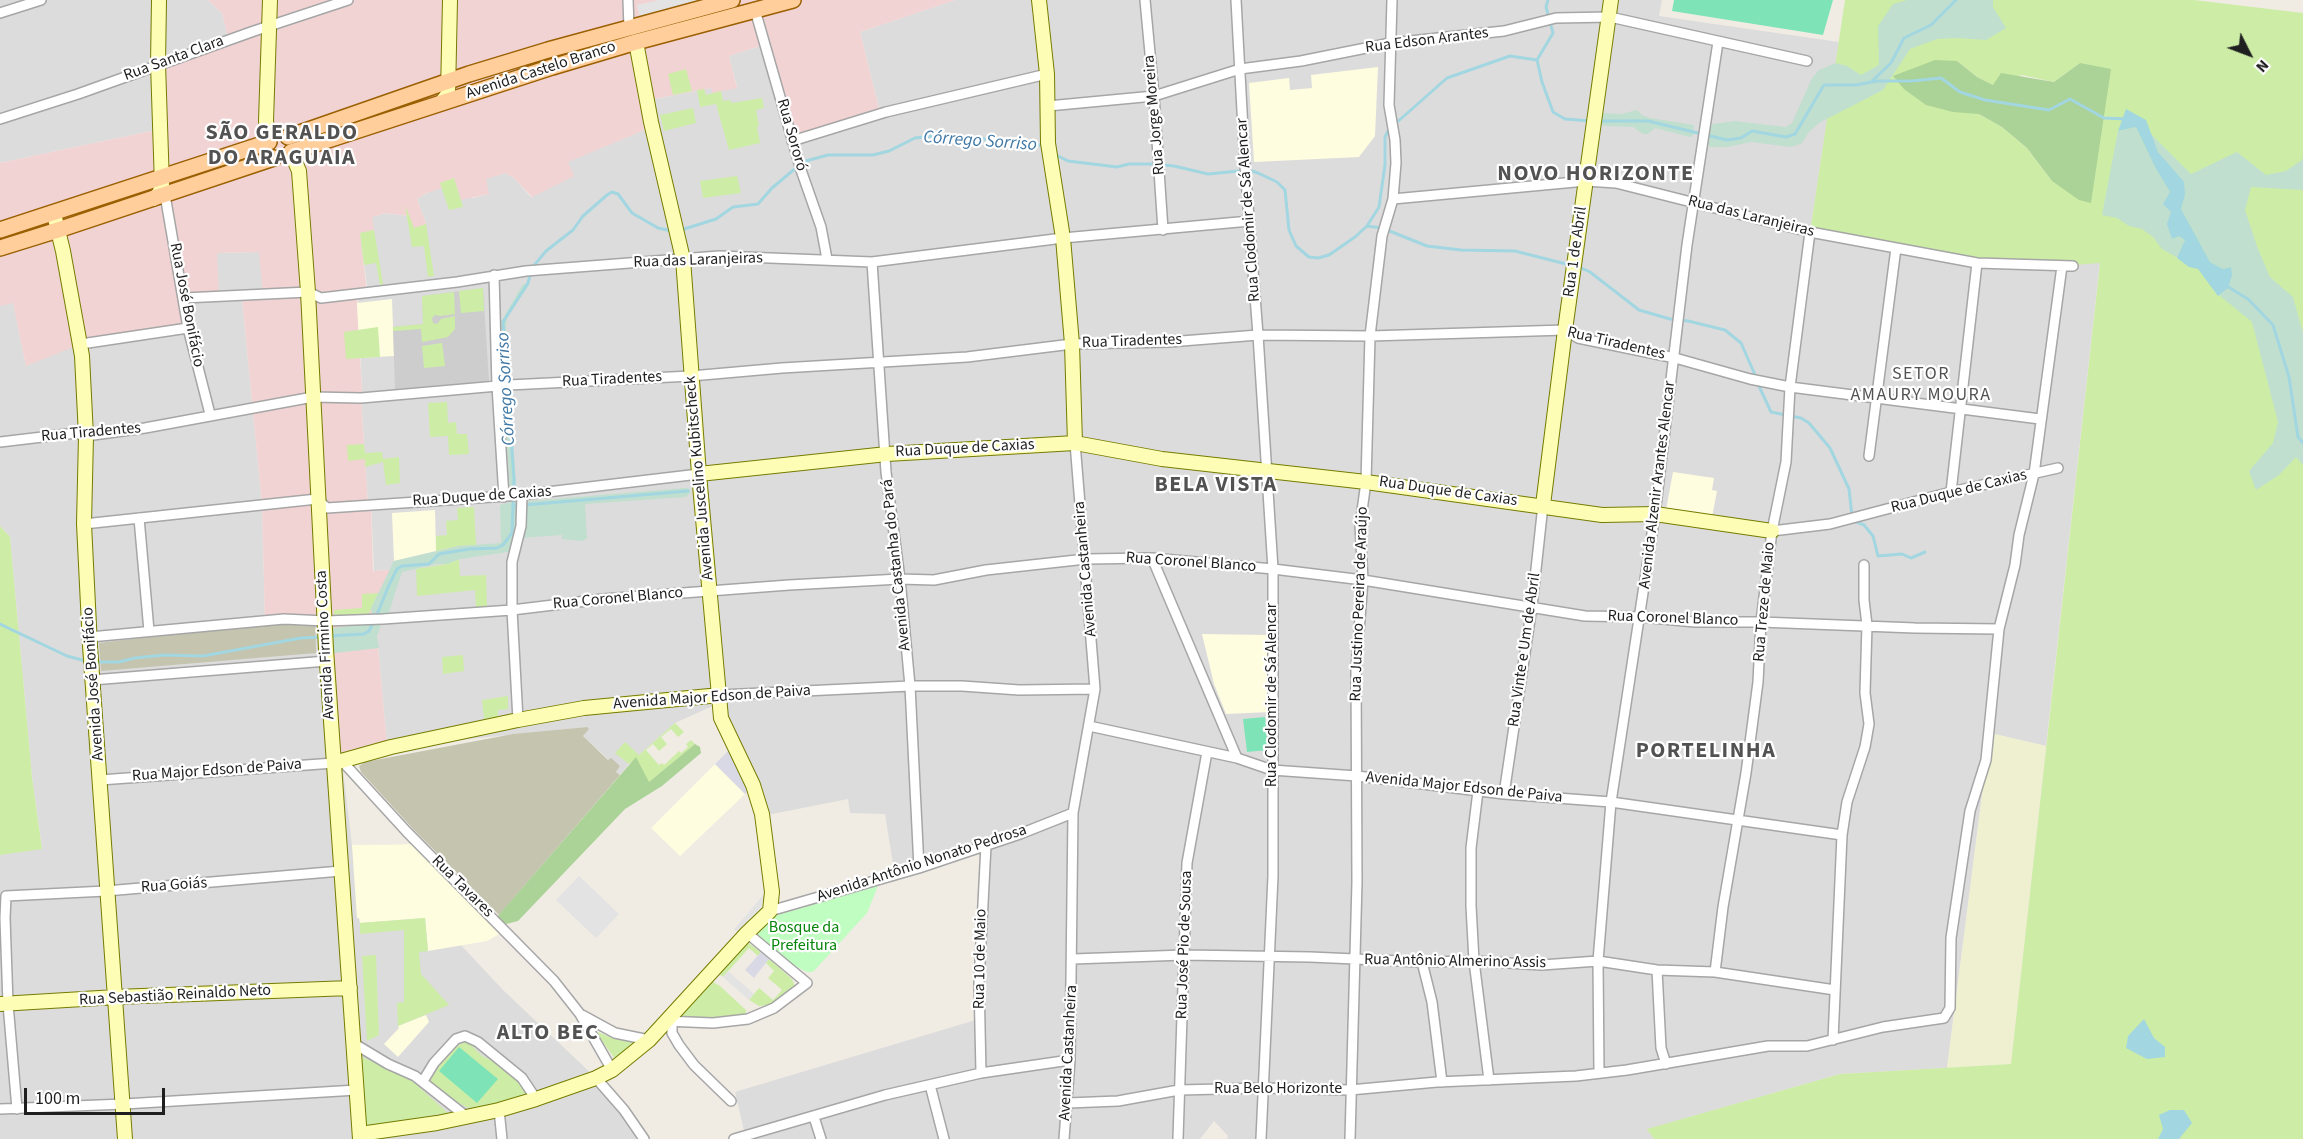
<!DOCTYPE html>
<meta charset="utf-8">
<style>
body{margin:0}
#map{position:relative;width:2303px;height:1139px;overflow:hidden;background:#f0ece4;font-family:"Source Sans 3",sans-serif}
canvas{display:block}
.north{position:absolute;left:2219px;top:24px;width:60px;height:60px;-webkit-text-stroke:4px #fff;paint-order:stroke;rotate:132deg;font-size:16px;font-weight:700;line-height:24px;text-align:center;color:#1f1f1f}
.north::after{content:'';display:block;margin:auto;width:21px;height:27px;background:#1f1f1f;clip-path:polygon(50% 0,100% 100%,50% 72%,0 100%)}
.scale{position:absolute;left:24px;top:1088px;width:141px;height:27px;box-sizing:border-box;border:3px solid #1f1f1f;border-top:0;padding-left:8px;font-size:18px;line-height:21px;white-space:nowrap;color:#1f1f1f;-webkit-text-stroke:4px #fff;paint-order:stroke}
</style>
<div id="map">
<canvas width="2303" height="1139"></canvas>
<div class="north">N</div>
<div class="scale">100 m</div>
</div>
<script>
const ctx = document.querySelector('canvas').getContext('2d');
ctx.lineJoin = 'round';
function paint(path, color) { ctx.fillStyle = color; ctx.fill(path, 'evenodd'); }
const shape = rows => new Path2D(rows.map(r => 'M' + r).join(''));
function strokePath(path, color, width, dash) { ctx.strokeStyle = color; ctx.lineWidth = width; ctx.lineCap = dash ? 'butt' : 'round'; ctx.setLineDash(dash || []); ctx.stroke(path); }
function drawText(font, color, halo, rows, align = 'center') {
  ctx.font = font + ' "Source Sans 3",sans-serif'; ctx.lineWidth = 4.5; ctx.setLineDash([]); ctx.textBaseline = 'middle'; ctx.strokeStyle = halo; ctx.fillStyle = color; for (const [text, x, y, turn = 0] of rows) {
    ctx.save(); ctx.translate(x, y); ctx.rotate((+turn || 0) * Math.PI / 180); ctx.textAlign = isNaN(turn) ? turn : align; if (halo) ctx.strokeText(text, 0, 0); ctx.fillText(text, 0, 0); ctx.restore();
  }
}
paint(shape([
 [0,0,208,0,222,13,229,41,161,129,0,163],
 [955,0,1662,0,1659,16,1839,42,1810,232,2100,262,2046,746,1990,733,1947,1068,1840,1074,1648,1129,1654,1139,1227,1139,1228,1136,1214,1121,1200,1139,734,1139,745,1135,735,1092,979,1019,986,846,895,876,885,814,850,813,848,799,762,816,715,705,675,723,629,764,620,775,616,772,620,766,609,760,583,736,587,727,391,747,387,745,377,636,389,570,374,571,371,505,368,505,361,398,362,392,358,294,367,287,360,233,372,217,385,213,409,216,426,224,417,199,454,178,466,198,473,198,488,194,485,179,505,173,514,178,531,197,573,175,567,162,654,126,649,100,711,88,737,87,729,56,760,46,881,116,860,32],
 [260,252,263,296,242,298,262,505,265,620,325,621,352,845,417,844,460,944,503,990,596,1078,644,1139,0,1139,0,855,42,848,32,777,10,537,0,526,0,306,13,302,26,366,182,299,217,253]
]), '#dddcdc');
paint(shape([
 [208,0,955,0,860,32,881,117,792,147,760,46,729,56,737,88,713,93,711,88,649,100,654,126,568,162,574,176,532,197,514,178,505,173,486,179,489,194,461,200,454,178,441,183,442,188,427,193,417,199,426,224,414,229,409,216,385,213,372,217,374,230,360,233,367,293,358,294,357,303,362,392,361,399,368,505,371,505,373,571,389,570,389,585,377,636,387,745,334,763,325,621,265,621,262,505,242,298,263,296,259,252,217,253,219,297,182,299,184,326,81,344,26,366,13,303,0,306,0,163,161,129,159,67,229,41,222,13]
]), '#f2d3d3');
paint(shape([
 [1378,67,1375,136,1359,157,1254,162,1249,83,1289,78,1290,90,1312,88,1311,75],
 [392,299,394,356,360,358,357,303],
 [1673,472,1714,478,1712,490,1717,491,1712,517,1666,510],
 [435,510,436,551,394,561,392,513],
 [1202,634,1267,635,1270,712,1226,714,1214,684],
 [715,764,745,794,680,856,651,828],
 [417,844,501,933,487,941,428,951,425,918,360,923,359,918,357,918,352,845],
 [426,1015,429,1022,398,1057,384,1044,399,1028,398,1026]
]), '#fffddf');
paint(shape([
 [483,288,489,381,395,389,393,327,423,324,422,296]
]), '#cdcdcd');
paint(shape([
 [315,617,316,653,101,671,99,643],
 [587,727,589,729,583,736,608,760,611,758,620,766,616,772,620,775,499,915,414,830,361,772,359,766,365,762,513,734]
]), '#c5c4af');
paint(shape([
 [1990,733,2046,746,2011,1064,1947,1068]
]), '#eff0cf');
paint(shape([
 [1845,0,2194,0,2303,13,2303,1139,1654,1139,1647,1129,1840,1074,2011,1064,2100,263,2062,266,1977,263,1810,232],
 [1957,61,1977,77,1993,85,2022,75,2054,82,2080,63,2052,181,2027,148,2002,127,1979,114],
 [686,69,692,91,673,95,668,74],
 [704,89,706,95,721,91,723,101,730,100,732,103,762,98,764,108,756,110,759,126,757,127,760,143,729,150,716,104,700,107,697,90],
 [693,108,696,123,664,131,660,115],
 [737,176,741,193,703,198,700,181],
 [454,178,463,207,449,210,440,183],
 [155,185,153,191,69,219,71,214],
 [405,205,414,228,426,224,434,276,428,277,424,246,412,247],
 [374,230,383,284,380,285,376,263,364,265,360,233],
 [483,288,484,311,461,313,459,291],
 [454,292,455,314,440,316,435,315,432,318,433,323,437,324,441,319,455,316,455,329,448,337,422,342,421,329,393,331,393,327,423,324,422,296],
 [378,327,380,357,346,359,344,332],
 [442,343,445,366,424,368,422,346],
 [447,402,448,423,456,422,457,434,467,434,469,454,449,455,448,436,430,437,428,403],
 [364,444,365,453,382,452,383,459,399,457,400,483,386,485,383,462,365,467,365,459,348,461,347,445],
 [474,507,476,545,459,546,436,551,436,536,447,535,446,521,458,520,457,508],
 [0,526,10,537,32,777,42,849,0,855],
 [459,559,460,576,486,575,487,607,476,608,475,590,417,596,416,569,447,564],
 [379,593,368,615,334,617,334,610,362,608,362,594],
 [463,655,464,671,443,674,442,657],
 [508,696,508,709,498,710,498,718,484,719,482,700],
 [675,723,684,732,678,737,671,729,661,737,667,744,659,751,653,744,646,750,659,765,662,763,664,765,679,751,681,753,688,747,686,744,691,740,695,744,648,783,636,758,629,764,615,753,625,742,639,755],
 [425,918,428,951,419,952,421,974,449,1005,398,1026,397,1003,404,1002,404,930,360,934,360,923],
 [747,942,761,952,758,956,749,948,723,977,719,974],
 [376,955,379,1035,367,1041,362,956],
 [769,959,792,979,795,986,771,1005,759,1006,749,1000,759,988,773,1000,782,990,768,978,774,971,766,963],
 [710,980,720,986,746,1010,746,1015,708,1019,681,1016,679,1013],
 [595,1031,610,1037,635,1043,615,1059],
 [465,1042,469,1043,482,1056,500,1064,522,1084,527,1093,524,1097,475,1109,466,1107,451,1098,430,1081,440,1062,458,1045],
 [360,1056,411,1080,448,1113,367,1126,364,1123]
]), '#cdeda7');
paint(shape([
 [1935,60,1957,61,1977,77,1993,85,2001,73,2054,82,2080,63,2111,69,2091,203,2079,200,2052,181,2027,148,2002,127,1979,114,1953,112,1926,105,1904,89,1893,76],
 [695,744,700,747,701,753,662,786,625,809,518,921,506,924,497,917,636,757,649,782]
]), '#abd297');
paint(shape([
 [1907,0,1993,0,1993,7,2006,28,1986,40,1957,38,1937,39,1910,49,1883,90,1819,123,1809,132,1801,144,1791,147,1751,142,1728,147,1710,147,1707,143,1710,128,1713,124,1734,121,1786,127,1792,123,1812,78,1819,70,1836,63,1847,66,1861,75,1879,65,1878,26,1893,4],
 [1637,110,1642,115,1650,118,1694,125,1693,136,1690,137,1655,128,1648,134,1643,134,1633,127,1605,126,1598,123,1602,113,1621,114],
 [2136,127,2155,167,2170,192,2172,239,2179,236,2185,240,2178,258,2162,249,2153,237,2142,229,2129,226,2117,218,2102,215,2118,131],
 [2150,133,2191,174,2237,152,2266,175,2286,171,2302,160,2303,156,2303,190,2251,187,2245,210,2258,249,2270,277,2293,297,2303,333,2303,465,2296,457,2279,475,2256,490,2249,471,2273,443,2278,422,2252,322,2219,295,2228,288,2231,267,2223,269,2210,262,2181,209,2185,195,2171,168,2158,152],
 [523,284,530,284,507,317,506,326,517,502,519,503,518,526,511,548,508,552,460,559,447,564,436,564,402,572,389,612,384,616,377,636,379,648,335,653,333,652,333,628,363,624,372,617,371,608,394,561,459,546,501,543,500,505,511,502,498,327],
 [686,488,690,489,690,493,686,497,585,504,587,538,583,541,562,539,562,535,521,538,526,518,526,502,528,501]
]), '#c0dfcf');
paint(shape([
 [878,886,867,913,813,972,807,972,793,965,759,937,756,929,777,915]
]), '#bffdc1');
paint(shape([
 [1674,0,1833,0,1823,35,1672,11],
 [1265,717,1268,750,1247,752,1243,719],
 [459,1047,498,1079,477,1103,439,1071]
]), '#7ee4b7');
paint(shape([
 [659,0,709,0,640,17,637,5],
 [579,876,619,914,596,938,556,900],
 [766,892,760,912,739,934,734,929],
 [728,971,754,994,749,1000,723,977]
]), '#e3e3e3');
paint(shape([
 [734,745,753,785,745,794,715,764],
 [761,952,769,959,754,978,745,970]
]), '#d9d9e6');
paint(shape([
 [2126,109,2146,120,2158,152,2184,182,2185,195,2181,209,2210,262,2223,269,2231,267,2232,275,2228,288,2218,296,2198,269,2189,267,2177,258,2185,240,2179,236,2172,239,2167,224,2171,212,2163,204,2170,192,2155,167,2136,127,2118,131],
 [2144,1019,2154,1038,2165,1047,2165,1057,2147,1059,2126,1048,2128,1036],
 [2170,1110,2184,1110,2192,1123,2179,1139,2158,1139,2163,1129,2159,1115]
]), '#a2d6e0');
strokePath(shape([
 [1537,60,1542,82,1553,112,1565,119,1591,121],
 [1537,60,1553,33,1546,7,1548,0],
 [1871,82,1891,63,1904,38,1931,25,1956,0],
 [1597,121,1648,121,1727,140,1741,138,1752,131,1786,137,1795,134,1824,85,1856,85,1877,81,1912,81,1941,78,1960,92,1985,100,2049,110,2070,99,2104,118,2126,119],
 [1395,124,1447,78,1510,56,1537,60],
 [1054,154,1068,161,1117,167,1129,164,1153,164,1174,166,1208,174,1249,170,1258,173,1277,182,1285,190,1289,230,1296,246,1309,257,1318,258,1329,255,1355,237,1367,226,1379,207,1385,165,1385,137,1390,127],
 [802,162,828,155,873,155,889,151,915,138,933,136,1019,141,1044,146],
 [1367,226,1382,228,1427,246,1461,250,1515,251,1570,265],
 [681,230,716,219,733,207,758,204,772,188,797,167],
 [1579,267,1590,272,1639,310,1670,319,1688,321,1725,330,1741,343,1756,377],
 [2225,285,2248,299,2273,325,2289,377,2298,437,2303,443],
 [1758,384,1771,412,1801,418,1809,423,1830,448,1849,489,1852,516],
 [513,506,688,491],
 [1854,521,1864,525,1873,536,1878,556,1902,554,1911,558,1925,552],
 [376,617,389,585,397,569,402,566,429,564,439,554,469,549,497,548,503,545,512,533,514,479,503,322,528,283,532,268,546,251,573,230,583,216,607,195,612,192,618,194,632,213,658,228,672,231],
 [0,624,67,656,86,661],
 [329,636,364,634,369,631,373,623],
 [95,662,119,662,135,658,164,655,203,656,301,638,323,637]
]), '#a2d6e0', 3);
const street = shape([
 [628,0,629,27],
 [1145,0,1154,96,1163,230],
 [1236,0,1245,166,1258,335,1273,569,1273,876,1261,1139],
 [755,10,801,170,821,227,827,259],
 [0,13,41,0],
 [1048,106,1154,96,1240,69,1301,61,1391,43,1504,31,1556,18,1610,17,1807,61],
 [0,119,78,94,254,31,348,0],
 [792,141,886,112,1047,74],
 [165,195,188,328,210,414],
 [1393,199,1586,181,1616,183,1810,232,1977,263,2073,266],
 [872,262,886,472,900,579,910,686,919,868],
 [494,275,497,386,504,497],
 [184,298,308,292,321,298,457,282,526,271,719,256,872,262,1063,238,1250,221],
 [81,344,188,328],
 [0,442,76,433,86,436,145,428,313,397,361,398,509,385,691,376,782,368,967,357,1072,344,1169,342,1258,335,1370,336,1565,330,1578,338,1675,358,1750,379,1790,387,2040,419],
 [1869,456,1896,248],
 [1951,492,1977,263],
 [139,518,149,631],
 [84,524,317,499,327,508,522,495,699,474],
 [1772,531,1830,524,1951,492,2058,468],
 [1152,558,1237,758],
 [90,637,284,619,325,621,383,619,512,610,603,599,789,585,900,579,934,580,986,570,1086,559,1152,558,1273,569,1363,580,1585,616,1641,617,1695,622,1761,622,1915,628,1999,629],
 [92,680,327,661],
 [720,695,910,686,962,686,1019,690,1095,689],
 [518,720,512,610,512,562,521,526,522,495],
 [1089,726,1237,758,1272,770,1357,776,1504,794,1611,802,1842,835],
 [342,761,407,832,554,981,580,1014,612,1070],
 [100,780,334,763],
 [1478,791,1471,848,1471,906,1474,961,1489,1080],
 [1504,794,1532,606,1543,505],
 [770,911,919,868,1020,834,1073,813],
 [1073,959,1184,955,1310,957,1422,962,1474,961,1542,965,1598,961,1657,970,1715,972,1835,990],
 [1422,962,1432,1002,1442,1082],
 [1657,970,1661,1048,1666,1064],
 [1715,972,1723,907,1746,773,1758,682,1761,622,1772,531,1786,462,1790,387,1810,232],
 [582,1015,615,1033,649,1040],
 [665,1021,713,1023,748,1019,774,1008,807,983,747,933],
 [672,1022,672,1033,679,1045,694,1065,731,1101],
 [1833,1040,1842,835,1847,802,1865,747,1869,724,1865,693,1867,625,1864,600,1864,565],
 [353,1043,388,1064,415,1076,467,1117],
 [981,1073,979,982,986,845],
 [1599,1073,1598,961,1611,802,1655,514,1687,245,1718,42],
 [596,1078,624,1110,644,1139],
 [423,1081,434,1063,456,1039,465,1036,478,1042,522,1078,536,1099],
 [930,1085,944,1139],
 [1068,1103,1118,1101,1179,1090,1263,1088,1350,1090,1437,1082,1576,1076,1627,1070,1768,1046,1807,1046,1883,1027,1944,1018,1950,1008,1951,938,1970,811,1986,760,1999,629,2015,565,2019,535,2034,474,2062,266],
 [0,1109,124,1104,357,1090],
 [17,1109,8,1004,5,918,6,896,106,891,341,871],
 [499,1110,502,1139],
 [814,1117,821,1139],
 [734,1139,885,1095,981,1073,1070,1060],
 [1064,1139,1070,1060,1073,813,1095,689,1075,443],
 [1178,1139,1187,863,1207,752],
 [1350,1139,1357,882,1356,669,1363,580,1360,525,1366,482,1370,336,1382,236,1393,199,1396,163,1395,140,1389,105,1392,0]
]);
const secondary = shape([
 [1039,0,1047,74,1048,143,1063,238,1072,344,1075,443],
 [441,103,448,94,450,0],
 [269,142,266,121,270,0],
 [291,152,299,171,308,292,326,649,360,1139],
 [153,199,159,194,162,185,158,64,159,0],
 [54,214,63,251,82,356,86,436,84,524,90,646,125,1139],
 [699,474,887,454,1075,443,1162,459,1366,482,1602,515,1655,514,1772,531],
 [1543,505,1565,330,1611,0],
 [334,763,391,747,518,720,584,708,720,695],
 [0,1004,116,997,350,988],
 [360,1134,437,1123,499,1110,536,1099,596,1078,612,1070,649,1040,747,933,770,911,772,892,762,814,753,785,721,718,699,474,683,259,651,122,636,42]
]);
const primary = shape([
 [288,137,469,74,548,50,732,0],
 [291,152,552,67,636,42,793,0],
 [0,230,269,142],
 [0,248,58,230,274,158]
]);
strokePath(street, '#a6a6a6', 12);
strokePath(secondary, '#757c00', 16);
strokePath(primary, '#9a5f00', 18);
strokePath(street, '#fff', 9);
strokePath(secondary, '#fdfdb5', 14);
strokePath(primary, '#ffce9b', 15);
drawText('16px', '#1f1f1f', '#fff', [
 ["Rua Edson Arantes",1427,41,-7],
 ["Rua Santa Clara",174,59,-20],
 ["Avenida Castelo Branco",541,71,-18],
 ["Rua Jorge Moreira",1155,115,-95],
 ["Rua Sororó",791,135,74],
 ["Rua Clodomir de Sá Alencar",1249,210,-94],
 ["Rua das Laranjeiras",1751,217,14],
 ["Rua 1 de Abril",1576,252,-82],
 ["Rua das Laranjeiras",698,261,-2],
 ["Rua José Bonifácio",186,305,79],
 ["Rua Tiradentes",1132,342,-2],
 ["Rua Tiradentes",1616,344,13],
 ["Rua Tiradentes",612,380,-3],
 ["Rua Tiradentes",91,433,-5],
 ["Rua Duque de Caxias",965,449,-3],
 ["Avenida Juscelino Kubitscheck",700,478,-95],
 ["Avenida Alzenir Arantes Alencar",1658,485,-83],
 ["Rua Duque de Caxias",1448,492,8],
 ["Rua Duque de Caxias",1959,492,-14],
 ["Rua Duque de Caxias",482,497,-4],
 ["Rua Coronel Blanco",1191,563,4],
 ["Avenida Castanha do Pará",897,565,-96],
 ["Avenida Castanheira",1086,569,-95],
 ["Rua Coronel Blanco",618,599,-5],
 ["Rua Treze de Maio",1765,602,-85],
 ["Rua Justino Pereira de Araújo",1360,604,-88],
 ["Rua Coronel Blanco",1673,619,2],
 ["Avenida Firmino Costa",326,645,-93],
 ["Rua Vinte e Um de Abril",1525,650,-82],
 ["Avenida José Bonifácio",94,684,-94],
 ["Rua Clodomir de Sá Alencar",1272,695,-90],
 ["Avenida Major Edson de Paiva",712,698,-4],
 ["Rua Major Edson de Paiva",217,771,-4],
 ["Avenida Major Edson de Paiva",1464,788,6],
 ["Avenida Antônio Nonato Pedrosa",922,864,-18],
 ["Rua Goiás",174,886,-4],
 ["Rua Tavares",462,887,45],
 ["Rua José Pio de Sousa",1185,945,-88],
 ["Rua 10 de Maio",981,959,-89],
 ["Rua Antônio Almerino Assis",1455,962,1],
 ["Rua Sebastião Reinaldo Neto",175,996,-3],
 ["Avenida Castanheira",1069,1053,-87],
 ["Rua Belo Horizonte",1278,1089]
]);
drawText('16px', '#058509', '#fff', [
 ["Bosque da",804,928],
 ["Prefeitura",804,946]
]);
drawText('italic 18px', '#4078a5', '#fff', [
 ["Córrego Sorriso",980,142,4],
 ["Córrego Sorriso",507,389,-93]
]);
ctx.letterSpacing = '1.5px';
drawText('18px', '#525252', '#fff', [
 ["SETOR",1921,375],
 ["AMAURY MOURA",1921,396]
]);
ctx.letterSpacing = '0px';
ctx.letterSpacing = '1.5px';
drawText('bold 22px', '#525252', '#fff', [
 ["SÃO GERALDO",282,134],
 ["DO ARAGUAIA",282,159],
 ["NOVO HORIZONTE",1596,175],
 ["BELA VISTA",1216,486],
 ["PORTELINHA",1706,752],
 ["ALTO BEC",548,1034]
]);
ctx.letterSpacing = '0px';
</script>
